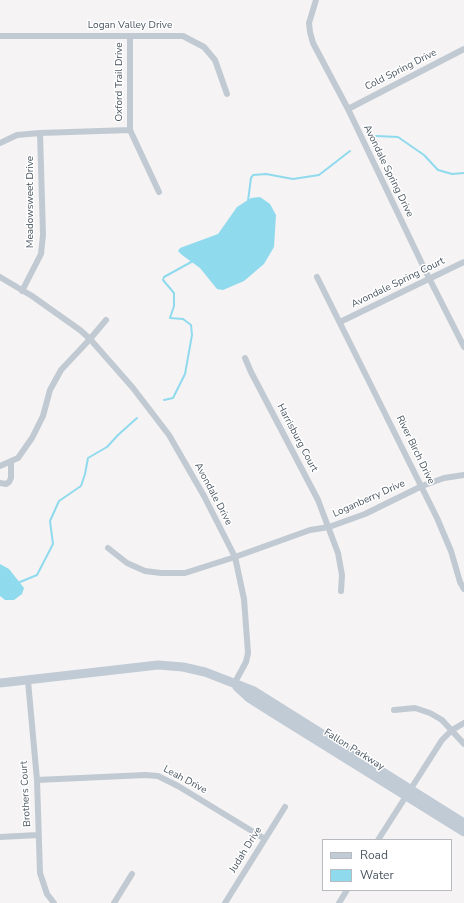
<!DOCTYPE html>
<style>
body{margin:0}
#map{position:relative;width:464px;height:903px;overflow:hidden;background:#f5f3f3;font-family:"Nunito Sans",sans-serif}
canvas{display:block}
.legend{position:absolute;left:322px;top:839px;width:130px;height:52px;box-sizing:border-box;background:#fff;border:1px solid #b7bbc0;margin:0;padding:5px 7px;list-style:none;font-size:12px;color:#4a5661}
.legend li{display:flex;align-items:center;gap:8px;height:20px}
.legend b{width:20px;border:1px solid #b7bbc0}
</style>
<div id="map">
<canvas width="464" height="903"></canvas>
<ul class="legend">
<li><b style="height:5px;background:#c1cbd6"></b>Road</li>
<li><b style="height:11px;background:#90daee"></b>Water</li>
</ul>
</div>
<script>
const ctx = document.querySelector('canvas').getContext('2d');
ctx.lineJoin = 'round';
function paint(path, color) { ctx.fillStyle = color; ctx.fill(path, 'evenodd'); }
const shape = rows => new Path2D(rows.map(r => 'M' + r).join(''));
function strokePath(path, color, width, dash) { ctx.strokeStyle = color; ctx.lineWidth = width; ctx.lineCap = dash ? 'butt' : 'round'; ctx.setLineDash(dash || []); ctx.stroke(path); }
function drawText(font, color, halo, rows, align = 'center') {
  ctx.font = font + ' "Nunito Sans",sans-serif'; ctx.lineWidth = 3; ctx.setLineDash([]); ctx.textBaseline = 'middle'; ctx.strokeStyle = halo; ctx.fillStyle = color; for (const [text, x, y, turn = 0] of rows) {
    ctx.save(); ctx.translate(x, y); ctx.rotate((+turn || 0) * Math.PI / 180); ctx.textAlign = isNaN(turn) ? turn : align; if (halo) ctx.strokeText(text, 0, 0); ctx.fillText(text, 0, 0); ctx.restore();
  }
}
paint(shape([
 [260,197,270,204,276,215,274,247,264,264,244,281,223,290,217,289,200,268,182,255,178,251,180,248,218,234,237,207,251,198],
 [0,564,9,569,24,588,22,594,14,600,5,600,0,596]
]), '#90daee');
strokePath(shape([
 [376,136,398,137,424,155,438,170,452,174,464,173],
 [248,201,251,178,253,175,266,174,293,179,319,175,350,151],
 [164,400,173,398,185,374,192,335,191,325,183,319,170,318,174,306,174,293,163,280,164,277,193,261],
 [20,582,37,575,53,544,50,521,59,501,81,486,85,474,88,458,107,447,118,435,137,418]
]), '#90daee', 2);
strokePath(shape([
 [316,0,309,23,310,32,313,43,348,109,426,272,464,347],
 [0,36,183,36,204,47,215,60,227,94],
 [130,36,130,130,159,192],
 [348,109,464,49],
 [0,143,17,135,40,133,130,130],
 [0,277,32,296,80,330,90,339,133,388,169,435,204,496,235,557,244,599,248,653,246,662,234,684],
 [317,277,437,518,451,551,460,582,464,589],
 [22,291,41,254,43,235,40,133],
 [340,322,464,262],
 [245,358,251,372,318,500,338,553,342,575,341,591],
 [0,466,18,458,32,438,43,416,50,390,61,370,90,339,106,320],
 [0,483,6,484,9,482,11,478,11,462],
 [108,548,127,563,145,571,161,573,185,573,235,557,310,530,329,527,365,514,422,486,444,478,464,475],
 [28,681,37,780,40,873,47,894,54,903],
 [394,710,415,708,430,713,442,720,464,744],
 [37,780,145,775,158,776,178,786,265,839],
 [0,837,38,835],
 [378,840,442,740,452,730,464,723],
 [114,903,132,874],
 [225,903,285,807],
 [339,903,347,890]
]), '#c1cad2', 6);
strokePath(shape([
 [0,683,158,665,183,667,205,672,254,691,464,823],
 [237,687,249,698,271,712,464,832]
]), '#c1cbd6', 9);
drawText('10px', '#4a5661', '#fff', [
 ["Logan Valley Drive",130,26],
 ["Cold Spring Drive",401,70,-27],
 ["Oxford Trail Drive",120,82,-90],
 ["Avondale Spring Drive",388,171,64],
 ["Meadowsweet Drive",31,202,-90],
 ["Avondale Spring Court",398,283,-26],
 ["Harrisburg Court",297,438,62],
 ["River Birch Drive",415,450,64],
 ["Avondale Drive",213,494,62],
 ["Loganberry Drive",369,499,-24],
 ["Fallon Parkway",354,750,32],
 ["Leah Drive",185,780,28],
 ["Brothers Court",26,794,-93],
 ["Judah Drive",246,850,-58]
]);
</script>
